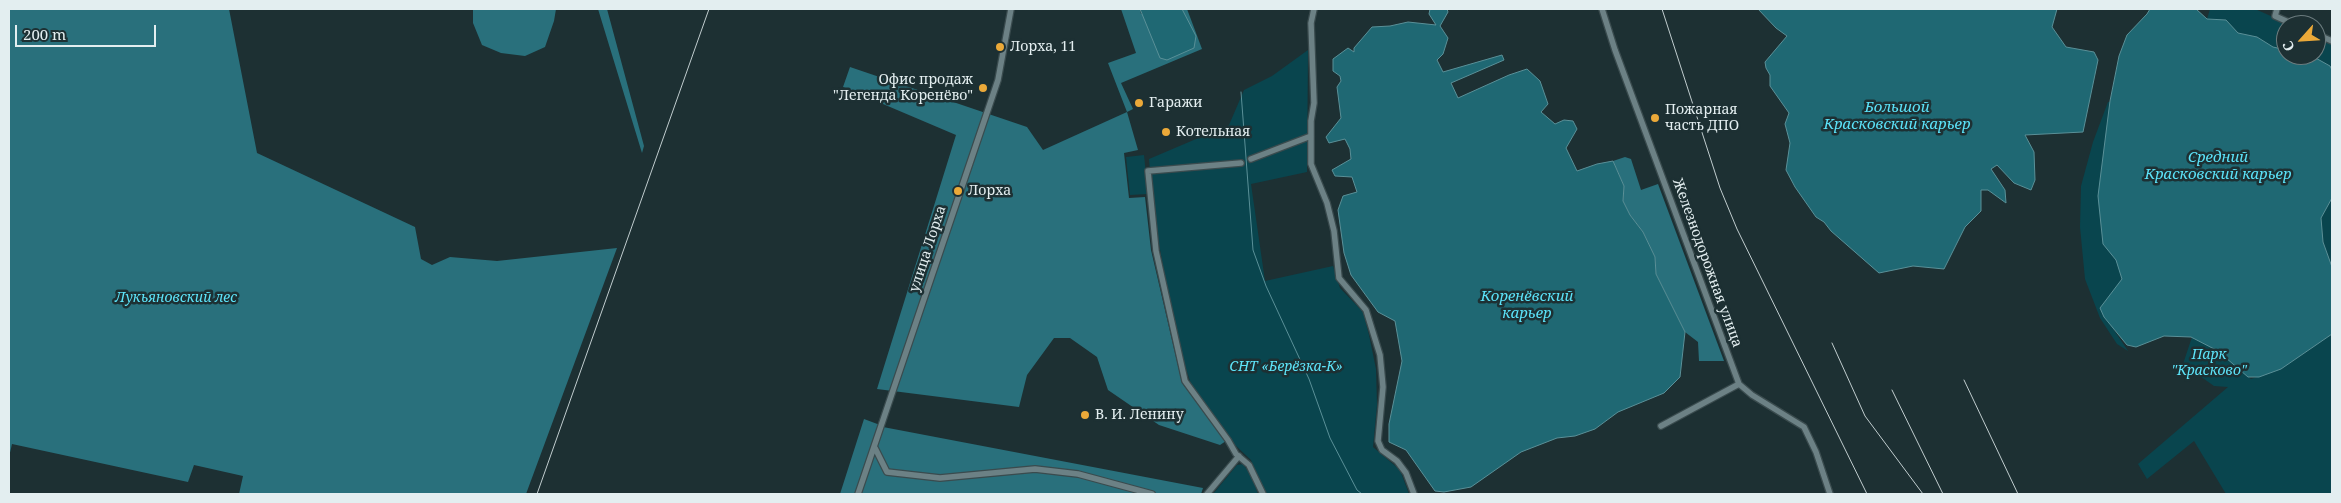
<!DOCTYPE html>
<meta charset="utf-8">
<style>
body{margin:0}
#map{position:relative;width:2341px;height:503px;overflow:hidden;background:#1d3033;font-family:"Noto Serif",serif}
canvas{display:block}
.frame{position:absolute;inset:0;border:10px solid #e3eef0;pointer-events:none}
.north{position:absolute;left:2276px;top:15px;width:50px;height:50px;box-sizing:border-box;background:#1d3033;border:1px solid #6c7c7f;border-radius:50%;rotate:244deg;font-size:14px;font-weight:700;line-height:20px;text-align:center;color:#e3eef0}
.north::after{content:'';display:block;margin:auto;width:18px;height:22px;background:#eba939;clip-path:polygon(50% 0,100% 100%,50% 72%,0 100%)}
.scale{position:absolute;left:15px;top:25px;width:141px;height:22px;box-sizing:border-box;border:2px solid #e3eef0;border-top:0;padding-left:6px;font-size:15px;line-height:18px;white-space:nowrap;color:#e3eef0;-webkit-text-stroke:4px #1d3033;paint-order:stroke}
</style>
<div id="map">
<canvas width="2341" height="503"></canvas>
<div class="frame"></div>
<div class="north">С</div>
<div class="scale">200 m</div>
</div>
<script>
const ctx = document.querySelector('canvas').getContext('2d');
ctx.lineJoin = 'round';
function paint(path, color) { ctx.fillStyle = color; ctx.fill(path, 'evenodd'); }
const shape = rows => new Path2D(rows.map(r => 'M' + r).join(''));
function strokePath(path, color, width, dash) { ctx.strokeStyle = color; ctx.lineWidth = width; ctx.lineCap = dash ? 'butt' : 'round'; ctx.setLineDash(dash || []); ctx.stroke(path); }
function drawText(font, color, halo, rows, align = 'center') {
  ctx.font = font + ' "Noto Serif",serif'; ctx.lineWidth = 5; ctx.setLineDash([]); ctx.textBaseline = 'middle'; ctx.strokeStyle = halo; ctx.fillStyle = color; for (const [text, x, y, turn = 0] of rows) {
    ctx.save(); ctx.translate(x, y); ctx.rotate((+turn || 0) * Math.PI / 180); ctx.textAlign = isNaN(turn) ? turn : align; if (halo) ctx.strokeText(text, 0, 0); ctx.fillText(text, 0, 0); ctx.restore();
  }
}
paint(shape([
 [2210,9,2255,9,2291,25,2286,25,2286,50,2273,48,2257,37,2238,33,2226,20,2207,19],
 [2316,36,2332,44,2332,70,2330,66,2312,57,2296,55,2316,55],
 [1308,50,1307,172,1251,184,1265,281,1333,266,1340,288,1363,312,1369,335,1376,369,1377,405,1373,447,1400,470,1409,494,1264,494,1251,460,1235,445,1191,384,1177,341,1154,217,1149,159,1229,125,1244,90,1272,76],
 [2108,102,2111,102,2117,260,2125,278,2114,330,2128,351,2117,344,2100,318,2085,279,2080,227,2081,186,2093,142],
 [1144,155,1148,194,1130,195,1126,157],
 [2332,198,2332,267,2323,242,2321,218],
 [2332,334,2332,494,2226,494,2194,441,2147,479,2138,464,2228,387,2214,386,2183,364,2192,337,2218,351,2251,379,2281,369],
 [1243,464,1251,475,1258,494,1213,494,1237,465]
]), '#09454e');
paint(shape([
 [9,9,229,9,257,153,415,227,421,259,432,265,450,257,497,261,617,248,526,494,239,494,243,476,194,465,188,482,12,444,9,457],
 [473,9,556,9,554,21,545,47,525,56,501,53,482,45,473,23],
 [598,9,607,9,644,146,642,153],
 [1121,9,1140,9,1141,14,1183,13,1182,9,1187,9,1202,49,1121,83,1133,109,1127,112,1138,150,1124,153,1129,198,1145,197,1151,250,1182,383,1226,441,1220,445,1159,425,1108,390,1097,357,1070,338,1054,338,1027,375,1019,407,877,389,956,135,843,87,850,67,1027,127,1043,150,1127,112,1108,63,1136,53],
 [1625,157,1631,159,1641,190,1658,184,1724,361,1699,361,1698,342,1685,332,1656,274,1655,257,1643,232,1630,215,1623,201,1624,186,1613,161],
 [864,419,880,425,855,494,840,494],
 [883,427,1203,488,1201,494,860,494]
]), '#29707c');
const water = shape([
 [1140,9,1182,9,1196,36,1194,48,1167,60,1160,58,1140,9],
 [1430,9,1447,9,1448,12,1440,26,1448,38,1443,54,1437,60,1443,72,1502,55,1504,60,1451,83,1458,98,1509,75,1527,69,1540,81,1548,104,1541,112,1555,124,1564,120,1573,121,1577,129,1566,148,1577,171,1597,164,1613,161,1624,186,1623,201,1630,215,1643,232,1655,257,1656,274,1685,332,1680,377,1664,393,1618,412,1595,429,1575,436,1557,438,1521,452,1471,487,1444,492,1435,491,1406,450,1389,442,1389,424,1402,361,1395,321,1378,312,1351,275,1344,253,1338,210,1343,196,1357,192,1352,177,1335,176,1332,170,1351,159,1350,149,1345,139,1329,143,1326,137,1341,118,1337,87,1341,81,1340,76,1333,71,1333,59,1348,48,1354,52,1354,48,1372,27,1390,26,1408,22,1436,25,1429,14,1430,9],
 [1758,9,2057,9,2052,27,2066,47,2094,52,2098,60,2083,132,2025,135,2034,152,2035,180,2031,190,2014,183,1997,165,1991,169,2005,190,2006,203,1988,190,1981,190,1981,211,1965,227,1944,269,1913,266,1879,273,1831,231,1824,222,1816,217,1795,187,1786,170,1790,143,1785,124,1789,113,1770,86,1770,75,1766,68,1765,62,1787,36,1776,28,1758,9],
 [2150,9,2196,9,2207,19,2226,20,2238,33,2257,37,2273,47,2286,50,2286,55,2312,56,2330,66,2332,70,2332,198,2321,218,2323,242,2332,267,2332,334,2281,369,2259,377,2248,377,2218,351,2191,337,2164,336,2136,347,2127,345,2104,317,2100,308,2122,279,2116,260,2103,244,2098,196,2110,101,2119,56,2127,35,2147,14,2150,9]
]);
paint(water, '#1f6873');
strokePath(water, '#5a9098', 1);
strokePath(shape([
 [1241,92,1253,250,1266,286,1309,379,1330,438,1357,490,1362,494]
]), '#5a9098', 1);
const minor = shape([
 [1314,9,1311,23,1314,103,1311,121,1311,164,1327,203,1334,231,1339,278,1366,310,1380,355,1383,387,1378,441,1382,450,1397,461,1406,473,1414,494],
 [1602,9,1615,50,1739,384,1752,395,1804,427,1816,452,1830,494],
 [2277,9,2275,16,2295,25],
 [2316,34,2332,41],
 [1251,159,1311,136],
 [1241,163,1148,171,1156,251,1185,381,1228,440,1236,454,1249,465,1263,494],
 [1661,426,1739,384],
 [875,448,887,472,940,478,1035,469,1078,474,1152,494],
 [858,494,998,80,1011,9],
 [1207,494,1239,456]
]);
strokePath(minor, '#3a4b4e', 8);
strokePath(minor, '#6c8185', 5.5);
strokePath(shape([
 [1662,9,1720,188,1737,229,1867,494],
 [1832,343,1865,416,1923,494],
 [1964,380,2018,494],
 [1892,390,1943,494],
 [537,494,709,9]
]), '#c1cdcf', 1);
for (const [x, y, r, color] of [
 [1000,47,5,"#eba939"],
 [983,88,5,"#eba939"],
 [1139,103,5,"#eba939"],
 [1655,118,5,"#eba939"],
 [1166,132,5,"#eba939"],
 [958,191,5,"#eba939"],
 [1085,415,5,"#eba939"]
]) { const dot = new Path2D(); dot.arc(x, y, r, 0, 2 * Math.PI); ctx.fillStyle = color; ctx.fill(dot); strokePath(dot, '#1d3033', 2); }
drawText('14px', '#e3eef0', '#1d3033', [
 ["Лорха, 11",1010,47],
 ["Офис продаж",973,80,"right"],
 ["\"Легенда Коренёво\"",973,96,"right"],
 ["Гаражи",1149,103],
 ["Пожарная",1665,110],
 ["часть ДПО",1665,126],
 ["Котельная",1176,132],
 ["Лорха",968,191],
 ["В. И. Ленину",1095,415]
], 'left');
drawText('14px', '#e3eef0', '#1d3033', [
 ["улица Лорха",928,249,-72],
 ["Железнодорожная улица",1707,263,70]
]);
drawText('italic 14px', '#5de4f9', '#1d3033', [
 ["Лукьяновский лес",176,298],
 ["Парк",2209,355],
 ["\"Красково\"",2209,371],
 ["СНТ «Берёзка-К»",1286,367]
]);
drawText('italic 15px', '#5be2f8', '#1d3033', [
 ["Большой",1897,108],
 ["Красковский карьер",1897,125],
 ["Средний",2218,158],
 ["Красковский карьер",2218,175],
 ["Коренёвский",1527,297],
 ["карьер",1527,314]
]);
</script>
